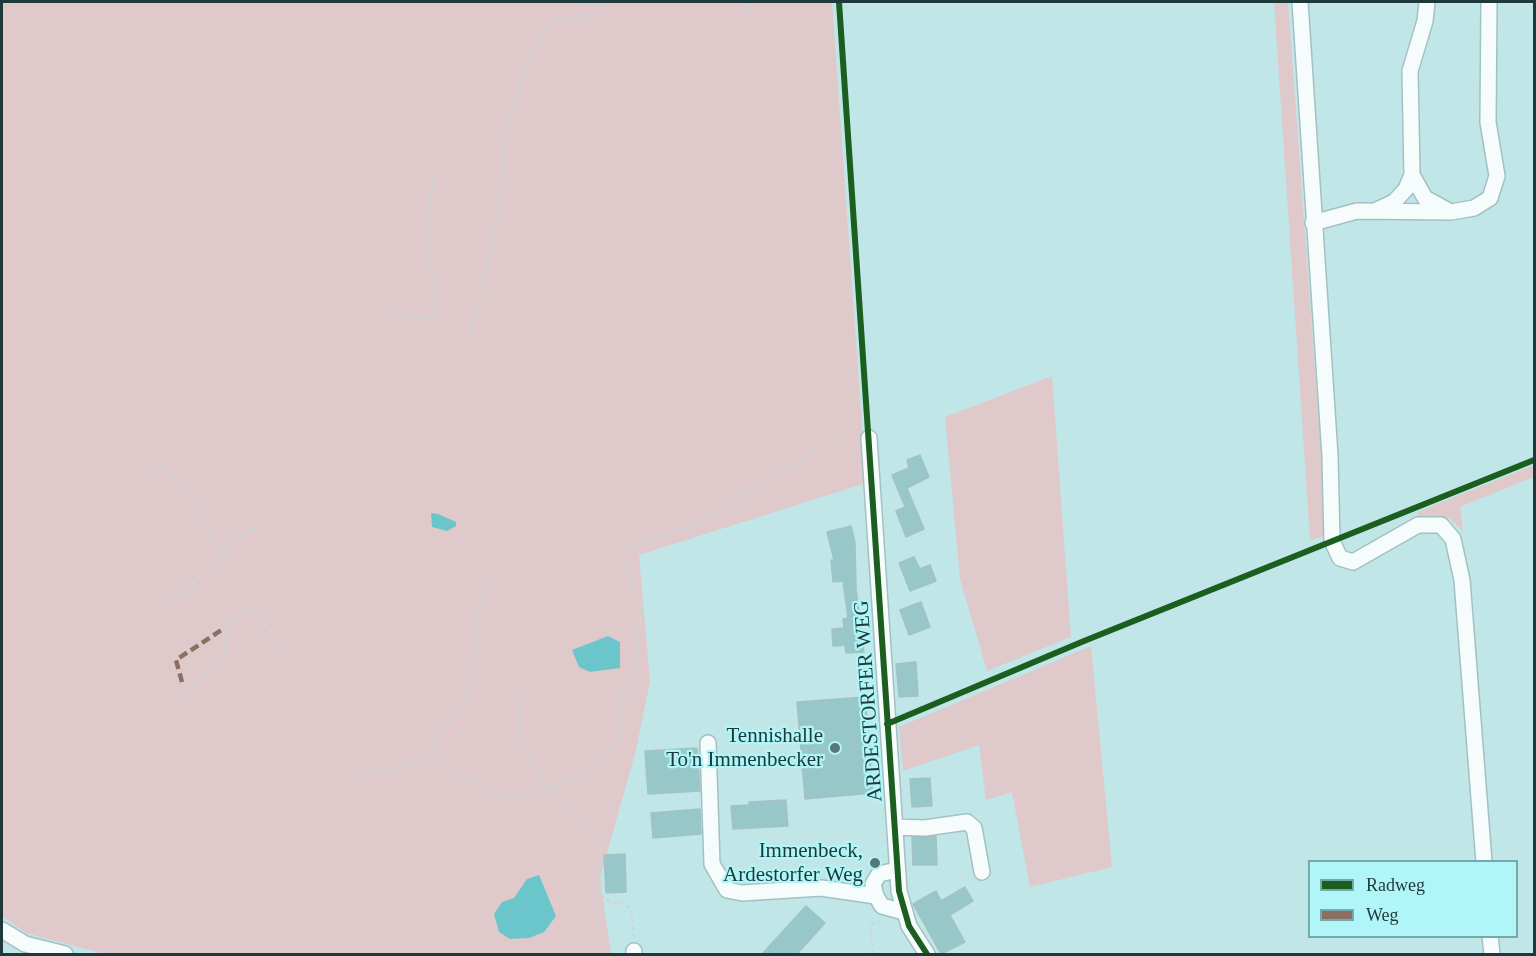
<!DOCTYPE html>
<style>
body{margin:0}
#map{position:relative;width:1536px;height:956px;overflow:hidden;background:#c0e6e8;font-family:"Times New Roman",serif}
canvas{display:block}
.frame{position:absolute;inset:0;border:3px solid #1d393a;pointer-events:none}
.legend{position:absolute;left:1308px;top:860px;width:210px;height:78px;box-sizing:border-box;background:#b0f5f8;border:2px solid #75aaac;margin:0;padding:8px 10px;list-style:none;font-size:18px;color:#1d393a}
.legend li{display:flex;align-items:center;gap:12px;height:30px}
.legend b{width:30px;border:2px solid #75aaac}
</style>
<div id="map">
<canvas width="1536" height="956"></canvas>
<div class="frame"></div>
<ul class="legend">
<li><b style="height:8px;background:#1b5e20"></b>Radweg</li>
<li><b style="height:8px;background:#8d6e63"></b>Weg</li>
</ul>
</div>
<script>
const ctx = document.querySelector('canvas').getContext('2d');
ctx.lineJoin = 'round';
function paint(path, color) { ctx.fillStyle = color; ctx.fill(path, 'evenodd'); }
const shape = rows => new Path2D(rows.map(r => 'M' + r).join(''));
function strokePath(path, color, width, dash) { ctx.strokeStyle = color; ctx.lineWidth = width; ctx.lineCap = dash ? 'butt' : 'round'; ctx.setLineDash(dash || []); ctx.stroke(path); }
function drawText(font, color, halo, rows, align = 'center') {
  ctx.font = font + ' "Times New Roman",serif'; ctx.lineWidth = 4.5; ctx.setLineDash([]); ctx.textBaseline = 'middle'; ctx.strokeStyle = halo; ctx.fillStyle = color; for (const [text, x, y, turn = 0] of rows) {
    ctx.save(); ctx.translate(x, y); ctx.rotate((+turn || 0) * Math.PI / 180); ctx.textAlign = isNaN(turn) ? turn : align; if (halo) ctx.strokeText(text, 0, 0); ctx.fillText(text, 0, 0); ctx.restore();
  }
}
paint(shape([
 [2,2,832,2,866,483,639,555,650,681,636,750,600,878,611,954,104,954,26,933,2,916],
 [1274,2,1288,2,1327,535,1310,540],
 [1052,376,1071,637,987,671,960,579,945,417],
 [1534,465,1534,477,1460,507,1463,531,1449,518,1419,519,1417,512],
 [1091,646,1112,867,1030,887,1012,792,986,800,979,745,903,771,899,727]
]), '#dfc9ca');
paint(shape([
 [431,513,438,514,456,522,456,526,447,531,432,527],
 [608,636,620,642,620,668,590,672,579,667,572,650],
 [539,875,556,916,544,932,529,938,510,939,499,932,494,914,502,902,514,898,527,879]
]), '#6bc6cb');
const building = shape([
 [920,455,929,477,907,488,924,529,906,537,896,511,905,507,892,475,909,468,907,460,920,455],
 [851,526,855,542,856,589,864,652,846,653,845,645,833,646,832,629,844,628,843,619,848,618,843,581,833,582,831,560,834,560,827,532,851,526],
 [914,557,920,569,930,565,936,581,910,591,899,563,914,557],
 [921,602,930,627,909,635,900,610,921,602],
 [916,662,918,696,899,697,896,664,916,662],
 [865,697,873,793,805,799,797,702,865,697],
 [697,748,700,791,648,794,645,751,697,748],
 [930,778,932,806,912,807,910,779,930,778],
 [786,800,788,826,733,829,731,806,749,805,749,802,786,800],
 [700,809,701,834,653,838,651,813,700,809],
 [936,836,937,865,913,865,912,837,936,836],
 [625,854,626,892,606,893,604,855,625,854],
 [965,887,973,901,950,915,965,942,941,954,913,904,936,891,941,901,965,887],
 [806,906,825,923,797,954,762,954,806,906]
]);
paint(building, '#97c7c9');
strokePath(building, '#a4c2c4', 1.5);
const minor = shape([
 [1300,2,1330,456,1332,541,1340,558,1353,562,1418,525,1441,525,1453,539,1462,580,1484,862],
 [1427,2,1425,21,1410,71,1412,175,1425,198,1447,210],
 [1377,210,1394,202,1406,189,1412,175],
 [1313,223,1357,211,1451,212,1474,208,1490,198,1497,176,1488,122,1489,2],
 [869,438,899,891,909,926,927,954],
 [708,743,712,864,727,890,742,893,821,888,876,896],
 [895,827,925,828,967,822,974,828,982,872],
 [897,870,879,874,873,884,876,896,882,906,904,912],
 [2,930,25,944,65,954],
 [1490,936,1492,954],
 [634,954,634,951]
]);
strokePath(minor, '#a3c1c3', 18);
strokePath(shape([
 [750,2,751,15],
 [386,313,413,320,434,318,434,280,427,245,434,165],
 [465,343,486,273,497,223,508,123,529,54,553,21,593,14],
 [145,480,166,465,198,511,212,540,227,550],
 [154,610,186,590,243,535,261,524],
 [187,693,226,659,223,629,251,609,283,645,292,651],
 [523,693,518,715,522,746,549,790,611,753,625,732,618,704,635,676,642,605,621,560,629,546,696,524,838,438],
 [431,761,432,737,458,713,465,701,474,664,478,618,488,576],
 [349,775,431,761,497,795,514,800,549,790,574,820,594,833,601,846,601,894,610,903,622,902,631,909,634,938],
 [873,954,870,925,881,921]
]), '#cbd7d7', 2, [4.5, 3]);
strokePath(minor, '#f6fbfc', 15);
strokePath(shape([
 [182,682,176,660,223,629]
]), '#8d6e63', 4.5, [9, 4.5]);
strokePath(shape([
 [839,2,899,891,909,926,927,954],
 [887,724,1084,641,1534,460]
]), '#1b5e20', 6);
for (const [x, y, r, color] of [
 [835,748,6,"#567677"],
 [875,863,6,"#567677"]
]) { const dot = new Path2D(); dot.arc(x, y, r, 0, 2 * Math.PI); ctx.fillStyle = color; ctx.fill(dot); strokePath(dot, '#b0f5f8', 2); }
drawText('21px', '#1d393a', '#b0f5f8', [
 ["ARDESTORFER WEG",869,701,-94]
]);
drawText('21px', '#1d393a', '#b0f5f8', [
 ["Tennishalle",823,736],
 ["To'n Immenbecker",823,760],
 ["Immenbeck,",863,851],
 ["Ardestorfer Weg",863,875]
], 'right');
</script>
